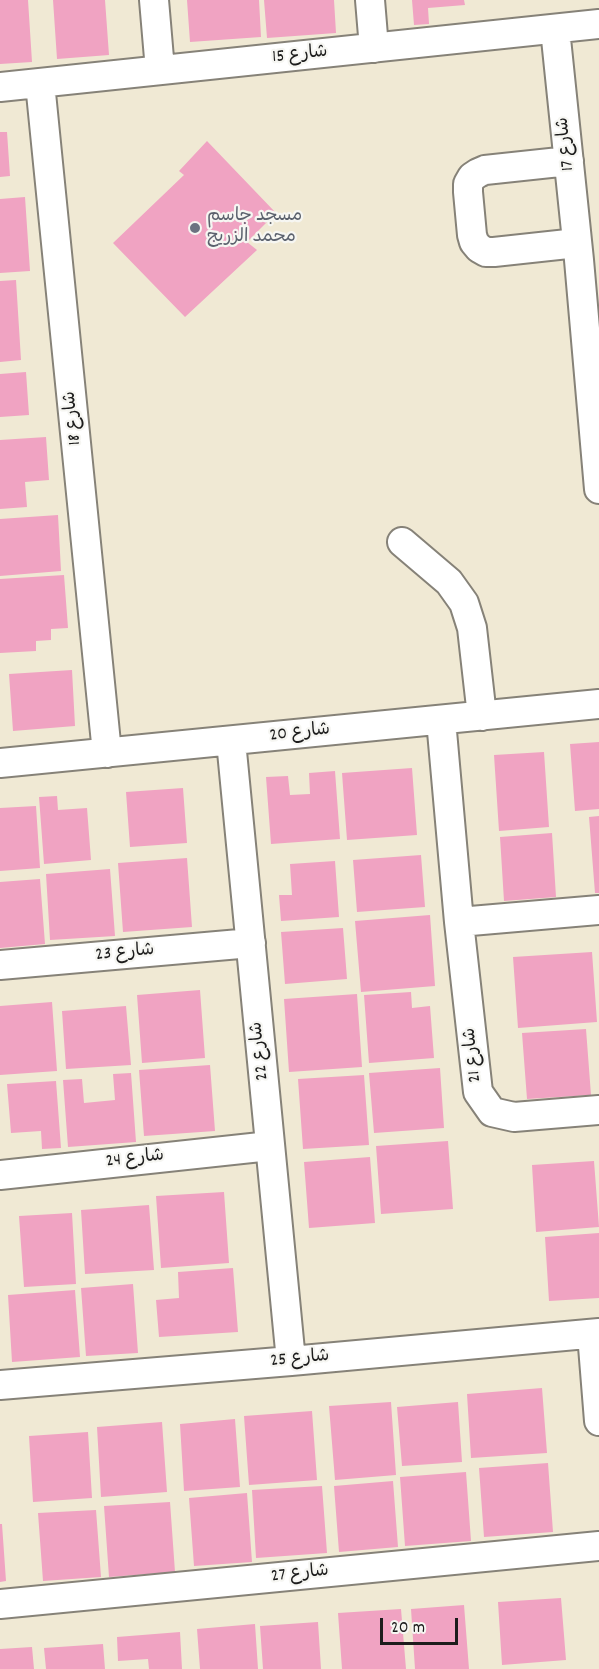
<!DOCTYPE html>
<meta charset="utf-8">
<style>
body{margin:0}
#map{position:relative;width:599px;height:1669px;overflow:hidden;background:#f0e9d4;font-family:Dekko,sans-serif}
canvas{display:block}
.scale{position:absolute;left:380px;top:1618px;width:78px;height:27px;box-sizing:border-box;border:3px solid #1c1c1c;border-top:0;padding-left:8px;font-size:18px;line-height:21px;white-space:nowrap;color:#1c1c1c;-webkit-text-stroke:4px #f6f6f2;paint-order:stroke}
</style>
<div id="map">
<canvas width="599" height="1669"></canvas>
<div class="scale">20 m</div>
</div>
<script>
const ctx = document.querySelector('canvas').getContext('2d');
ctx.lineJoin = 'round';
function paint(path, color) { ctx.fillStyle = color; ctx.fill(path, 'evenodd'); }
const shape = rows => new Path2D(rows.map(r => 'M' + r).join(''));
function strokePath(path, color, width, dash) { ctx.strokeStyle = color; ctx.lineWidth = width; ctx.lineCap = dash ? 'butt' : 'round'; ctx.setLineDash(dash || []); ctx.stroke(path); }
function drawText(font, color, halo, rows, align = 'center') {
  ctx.font = font + ' Dekko,"Playpen Sans Arabic",sans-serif'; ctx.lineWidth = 4.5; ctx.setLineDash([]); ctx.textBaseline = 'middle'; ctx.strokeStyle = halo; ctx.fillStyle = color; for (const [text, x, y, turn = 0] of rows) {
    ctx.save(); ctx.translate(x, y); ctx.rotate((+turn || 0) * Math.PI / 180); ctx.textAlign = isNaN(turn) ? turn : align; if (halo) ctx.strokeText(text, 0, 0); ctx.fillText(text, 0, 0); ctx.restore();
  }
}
paint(shape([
 [0,0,28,0,32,62,0,64],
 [53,0,105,0,109,55,57,59],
 [187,0,259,0,261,37,190,42],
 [264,0,334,0,336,33,267,38],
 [412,0,464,0,465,5,428,8,429,24,414,25],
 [0,132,7,132,10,176,0,177],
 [207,141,276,213,247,242,257,250,185,317,113,243,184,175,179,171],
 [25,197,30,271,0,273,0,199],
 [16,280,21,360,0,362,0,281],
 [26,372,29,415,0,417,0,374],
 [46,437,49,480,25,482,27,507,0,509,0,440],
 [58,515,61,571,0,576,0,519],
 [64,575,68,628,51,629,51,640,36,641,36,651,0,653,0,579],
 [72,670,75,726,13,731,9,674],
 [599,742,599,809,575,811,570,744],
 [544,752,549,827,499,831,494,755],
 [412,768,417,835,347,840,342,773],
 [335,771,340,839,271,844,266,777,288,776,290,795,310,794,309,773],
 [183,788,187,843,130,847,126,792],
 [57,796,58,810,87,808,91,860,44,864,39,797],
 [36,806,40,868,0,871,0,808],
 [599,816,599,893,595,893,589,817],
 [552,833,556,897,504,901,500,837],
 [421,855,425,907,357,912,353,860],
 [187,858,192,927,123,932,118,863],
 [335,861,339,917,281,921,279,895,292,895,290,864],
 [110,869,115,936,50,940,46,874],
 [40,879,45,944,0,948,0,882],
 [430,915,435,986,361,992,355,921],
 [343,928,347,979,285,984,281,932],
 [592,952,597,1022,518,1028,513,957],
 [200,990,205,1058,142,1063,137,995],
 [411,992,412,1008,430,1006,434,1058,369,1063,364,995],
 [357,994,362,1067,289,1072,284,999],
 [52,1002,57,1071,0,1075,0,1006],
 [126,1006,131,1065,66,1069,62,1011],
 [586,1029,591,1095,527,1099,522,1033],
 [210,1065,215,1131,144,1136,139,1070],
 [440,1068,444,1128,374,1133,369,1073],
 [131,1073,136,1142,68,1147,63,1080,82,1079,84,1103,115,1100,113,1074],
 [364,1075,369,1145,303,1149,298,1079],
 [56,1081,61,1148,42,1149,41,1131,11,1133,7,1084],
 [448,1141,453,1209,381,1214,376,1146],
 [370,1157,375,1223,309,1228,304,1162],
 [594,1161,599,1227,536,1232,532,1165],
 [224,1192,229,1263,161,1268,156,1196],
 [149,1205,154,1270,85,1274,81,1210],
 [72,1213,76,1284,24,1287,19,1216],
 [599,1233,599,1298,549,1301,545,1237],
 [233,1268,238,1332,159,1337,156,1300,179,1298,178,1272],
 [133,1284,138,1353,86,1356,81,1288],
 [75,1290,80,1357,12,1362,8,1295],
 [542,1388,547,1453,471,1458,467,1394],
 [391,1402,396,1475,335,1480,329,1406],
 [458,1402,462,1462,402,1466,397,1407],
 [312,1411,317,1480,249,1485,244,1416],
 [235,1419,240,1487,184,1491,180,1424],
 [162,1422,167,1492,101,1497,97,1427],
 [88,1432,92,1498,33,1502,29,1436],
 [548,1463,553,1532,484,1537,479,1468],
 [466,1472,471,1541,405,1546,400,1477],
 [393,1481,398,1547,339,1552,334,1486],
 [322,1486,327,1553,256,1558,252,1490],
 [247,1493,252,1562,194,1566,189,1498],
 [170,1502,175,1572,109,1577,104,1506],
 [96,1510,101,1577,43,1581,38,1513],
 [0,1524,2,1524,6,1581,0,1582],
 [561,1598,566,1660,502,1665,498,1602],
 [464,1605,469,1669,415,1669,411,1609],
 [401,1609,406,1669,342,1669,338,1613],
 [318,1622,321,1669,263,1669,260,1626],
 [255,1624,258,1669,200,1669,197,1629],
 [180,1632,182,1669,149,1669,148,1659,118,1661,117,1637],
 [103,1644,105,1669,46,1669,44,1648],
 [32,1647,34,1669,0,1669,0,1649]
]), '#f0a3c2');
const minor = shape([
 [154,0,160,70],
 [370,0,374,48],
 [555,29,579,260,599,489],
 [40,83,107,753],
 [0,87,599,24],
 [569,161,485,170,478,173,472,177,468,184,468,192,472,235,474,242,479,248,486,252,494,252,577,243],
 [402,542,449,582,464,603,472,628,482,716],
 [441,720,459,922,478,1092,492,1112,514,1117,599,1110],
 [231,741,291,1361],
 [0,763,599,704],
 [459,922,599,910],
 [0,965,251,943],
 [0,1175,270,1146],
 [592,1334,599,1421],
 [0,1385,291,1361,599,1333],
 [0,1604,599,1546]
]);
strokePath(minor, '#868278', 32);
strokePath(minor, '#fff', 28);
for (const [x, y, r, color] of [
 [195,228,6,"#6b7280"]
]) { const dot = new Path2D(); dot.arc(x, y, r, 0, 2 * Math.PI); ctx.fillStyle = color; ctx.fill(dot); strokePath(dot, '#f6f6f2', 2); }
drawText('18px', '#1c1c1c', '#f6f6f2', [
 ["شارع 15",300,56,-6],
 ["شارع 17",567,144,-96],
 ["شارع 18",74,418,-96],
 ["شارع 20",300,734,-6],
 ["شارع 23",125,954,-5],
 ["شارع 22",261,1051,-96],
 ["شارع 21",474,1055,-96],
 ["شارع 24",135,1160,-6],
 ["شارع 25",300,1360,-5],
 ["شارع 27",300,1575,-6]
]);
drawText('18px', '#5b616d', '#f6f6f2', [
 ["مسجد جاسم",207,218],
 ["محمد الزريج",207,239]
], 'left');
</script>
